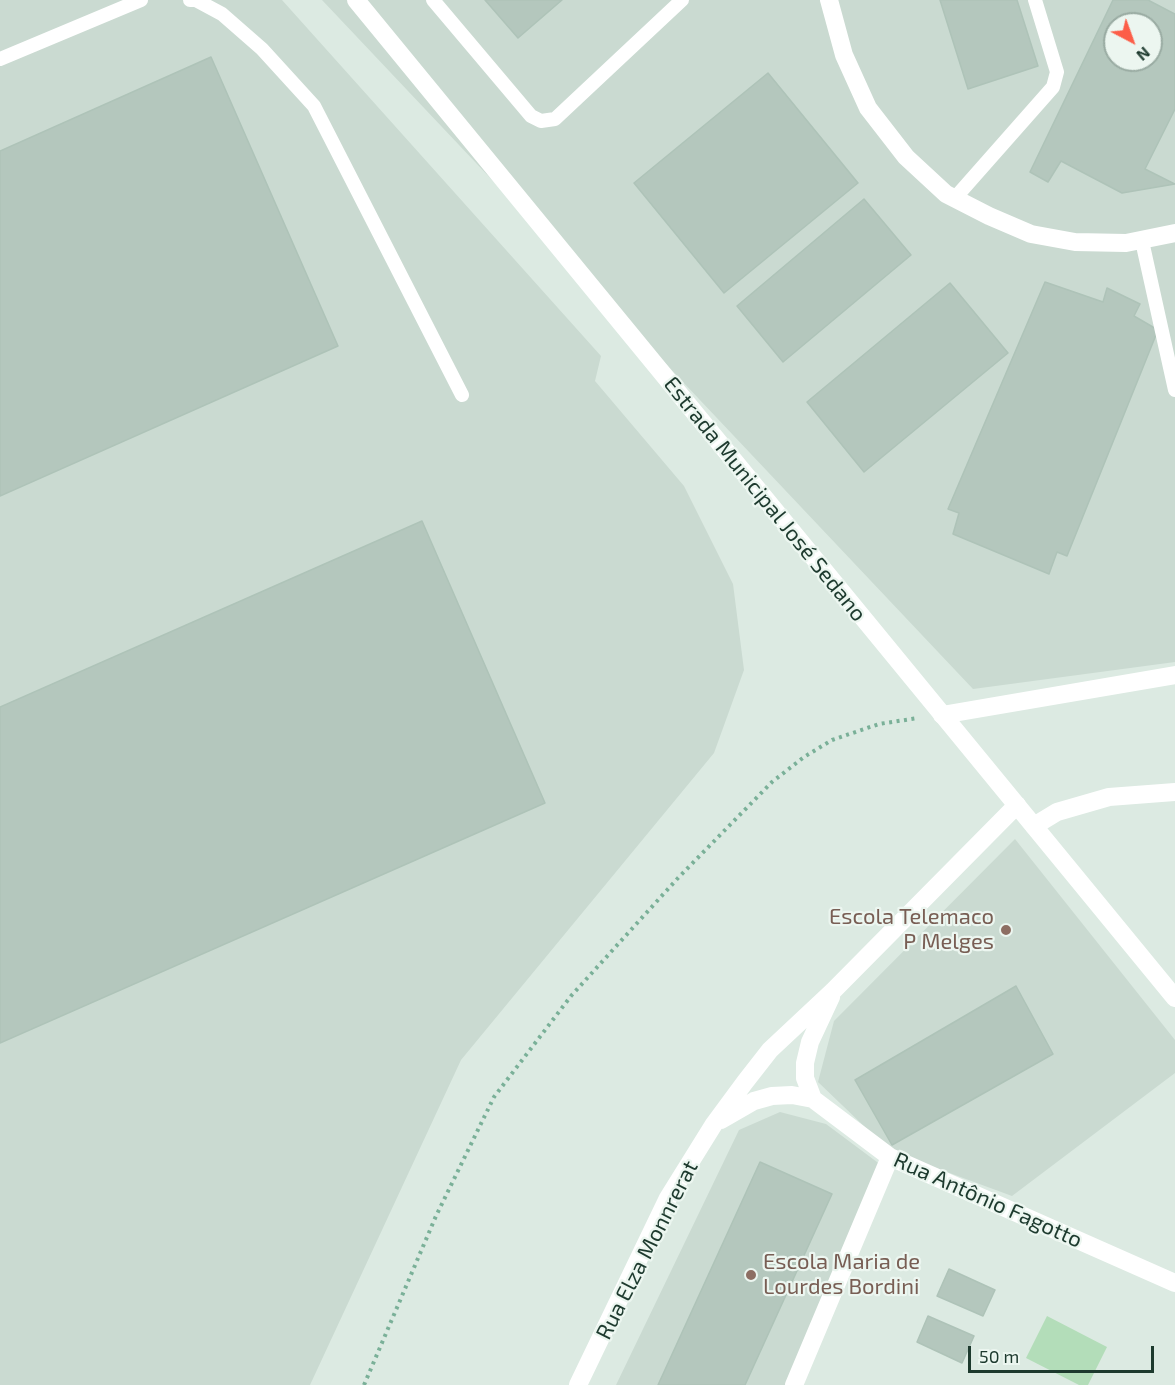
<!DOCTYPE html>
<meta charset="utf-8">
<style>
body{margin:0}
#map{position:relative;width:1175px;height:1385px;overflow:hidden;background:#dceae2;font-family:"Exo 2",sans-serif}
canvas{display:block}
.north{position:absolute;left:1103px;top:12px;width:60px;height:60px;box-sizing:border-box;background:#ecf6f0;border:2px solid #99aba2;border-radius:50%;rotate:139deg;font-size:16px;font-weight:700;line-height:24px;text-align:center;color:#1d3a2e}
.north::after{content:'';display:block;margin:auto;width:21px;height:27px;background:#fc5e48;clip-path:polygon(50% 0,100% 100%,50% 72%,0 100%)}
.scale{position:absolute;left:968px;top:1346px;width:186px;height:27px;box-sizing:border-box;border:3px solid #1d3a2e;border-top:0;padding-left:8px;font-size:18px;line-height:21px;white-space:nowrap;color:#1d3a2e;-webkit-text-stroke:4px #ecf6f0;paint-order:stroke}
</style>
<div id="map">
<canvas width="1175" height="1385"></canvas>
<div class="north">N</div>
<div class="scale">50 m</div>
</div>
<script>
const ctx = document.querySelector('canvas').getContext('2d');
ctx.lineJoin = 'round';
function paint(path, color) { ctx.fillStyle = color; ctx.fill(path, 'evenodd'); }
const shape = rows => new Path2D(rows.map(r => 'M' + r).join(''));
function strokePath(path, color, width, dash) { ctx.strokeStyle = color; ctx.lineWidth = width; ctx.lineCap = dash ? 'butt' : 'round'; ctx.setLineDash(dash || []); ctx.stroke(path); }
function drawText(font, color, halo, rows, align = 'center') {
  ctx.font = font + ' "Exo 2",sans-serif'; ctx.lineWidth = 4.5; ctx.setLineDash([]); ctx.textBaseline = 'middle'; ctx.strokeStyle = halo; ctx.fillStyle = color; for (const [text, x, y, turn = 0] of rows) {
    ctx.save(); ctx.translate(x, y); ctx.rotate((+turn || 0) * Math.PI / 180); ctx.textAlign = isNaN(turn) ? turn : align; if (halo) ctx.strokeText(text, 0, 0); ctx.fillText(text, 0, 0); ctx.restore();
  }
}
paint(shape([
 [0,0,282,0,601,356,595,381,684,486,733,584,744,670,714,753,461,1060,310,1385,0,1385],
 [322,0,1175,0,1175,662,973,689],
 [1115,24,1151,24,1151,60,1115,60],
 [1015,839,1175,1040,1175,1073,1012,1196,890,1151,818,1082,834,1021],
 [780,1112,826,1124,881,1165,785,1385,616,1385,739,1130]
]), '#cadad1');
paint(shape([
 [1047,1316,1107,1347,1088,1385,1079,1385,1026,1358]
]), '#b3ddb9');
const building = shape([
 [485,0,562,0,518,38,485,0],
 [940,0,1017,0,1038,66,968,89,940,0],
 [1113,0,1148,0,1175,14,1175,109,1145,169,1175,184,1122,193,1061,161,1048,182,1030,172,1113,0],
 [1115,24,1151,24,1151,60,1115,60,1115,24],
 [211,57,338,346,0,496,0,151,211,57],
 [768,73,858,183,724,293,634,183,768,73],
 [864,199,911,255,783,362,737,306,864,199],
 [1045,282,1103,302,1107,288,1140,304,1134,316,1158,330,1067,556,1057,552,1049,574,953,534,959,513,948,509,1045,282],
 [950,283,1008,353,864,472,807,402,950,283],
 [422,521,545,803,0,1043,0,707,422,521],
 [1016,986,1053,1054,892,1145,855,1080,1016,986],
 [760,1162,832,1194,745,1385,658,1385,760,1162],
 [949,1269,995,1290,983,1316,937,1296,949,1269],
 [928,1316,974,1336,962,1363,917,1342,928,1316]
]);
paint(building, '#b4c7bd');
strokePath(building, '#aec3b8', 1.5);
strokePath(shape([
 [364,1385,436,1216,494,1097,571,996,678,878,772,782,804,757,832,740,879,724,918,718]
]), '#7ab098', 4, [3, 4.5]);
strokePath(shape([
 [190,0,196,0,222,14,262,49,314,106,462,395],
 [433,0,531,116,541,121,555,119,682,0],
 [0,59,141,0],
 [955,198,1053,87,1057,72,1035,0],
 [1142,241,1175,390]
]), '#fff', 14);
strokePath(shape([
 [942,715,1175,675],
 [1034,826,1057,812,1109,797,1175,792],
 [813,1099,805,1078,805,1063,810,1042,831,997],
 [721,1120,754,1101,772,1096,792,1095,813,1099,890,1157,1175,1283],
 [578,1385,668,1198,714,1124,745,1082,770,1050,833,991,1017,805],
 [794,1385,890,1157]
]), '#fff', 18);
strokePath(shape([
 [356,0,1175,998],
 [829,0,844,55,868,108,906,157,946,194,989,216,1031,234,1075,242,1126,243,1175,233]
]), '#fff', 18);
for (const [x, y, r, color] of [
 [1006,930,6,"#8d6e63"],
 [751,1275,6,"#8d6e63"]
]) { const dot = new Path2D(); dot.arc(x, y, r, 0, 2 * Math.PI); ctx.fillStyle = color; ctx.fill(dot); strokePath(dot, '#ecf6f0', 2); }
drawText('22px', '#1d3a2e', '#ecf6f0', [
 ["Estrada Municipal José Sedano",765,499,51],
 ["Rua Antônio Fagotto",988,1200,24],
 ["Rua Elza Monnrerat",647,1250,-63]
]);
drawText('22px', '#785e54', '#ecf6f0', [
 ["Escola Telemaco",994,917],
 ["P Melges",994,942],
 ["Escola Maria de",763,1262,"left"],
 ["Lourdes Bordini",763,1287,"left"]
], 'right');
</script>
